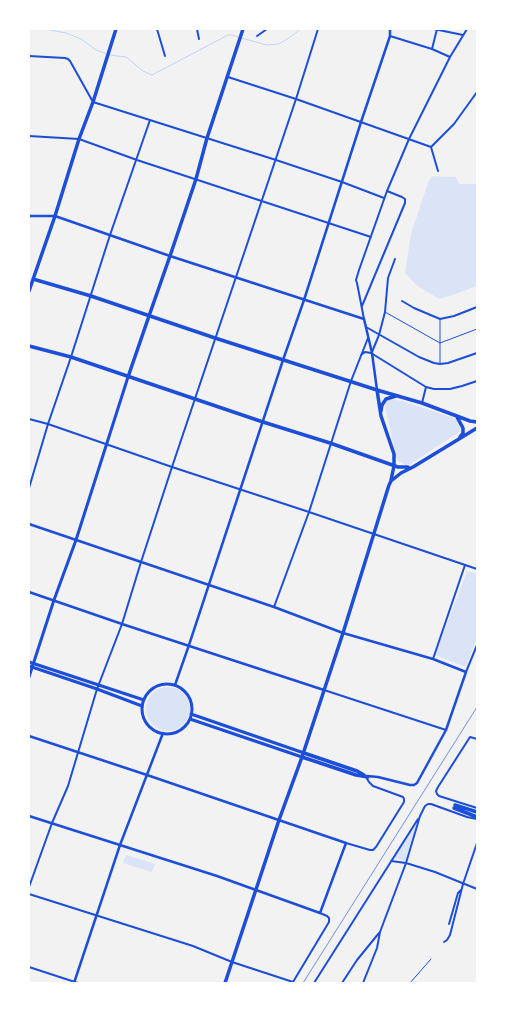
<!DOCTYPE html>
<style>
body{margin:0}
#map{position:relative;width:506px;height:1012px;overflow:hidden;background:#f2f2f2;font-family:"PT Sans",sans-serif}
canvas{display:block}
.frame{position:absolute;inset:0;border:30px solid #fff;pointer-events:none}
</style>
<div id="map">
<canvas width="506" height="1012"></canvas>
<div class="frame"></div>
</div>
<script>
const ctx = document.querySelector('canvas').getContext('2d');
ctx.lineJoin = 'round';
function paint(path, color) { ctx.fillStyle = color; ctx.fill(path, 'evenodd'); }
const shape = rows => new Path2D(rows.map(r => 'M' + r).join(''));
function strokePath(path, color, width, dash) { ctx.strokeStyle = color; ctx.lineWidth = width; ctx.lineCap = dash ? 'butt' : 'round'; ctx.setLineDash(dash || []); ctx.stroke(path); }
paint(shape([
 [432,176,456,177,459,184,477,184,477,286,450,296,439,299,416,285,405,273,411,234,428,183],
 [390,399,402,401,454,418,458,420,460,425,461,429,458,433,410,464,406,465,398,461,396,457,385,406,385,404,388,400],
 [467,571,477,574,477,638,466,667,435,655],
 '146 709a22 22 0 1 1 44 0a22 22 0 1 1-44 0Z',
 [417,822,405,861,394,858],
 [126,855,155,864,152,872,123,863]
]), '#dbe4f7');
strokePath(shape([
 [45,29,66,33,81,39,96,50,107,54],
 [241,38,267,45,278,44,286,40,301,29],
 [110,55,126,57,143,71,152,75,228,35,232,35,238,37]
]), '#bfd3fe', 1);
strokePath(shape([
 [385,312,440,343,477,329],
 [440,320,440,363],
 [410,983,431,959]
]), '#1d4ed8', 1);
strokePath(shape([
 [157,29,165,56],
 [197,29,199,39],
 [434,29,463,35],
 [257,36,267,29],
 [390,36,432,49,450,57],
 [432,49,437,29],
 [29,56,65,58,68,59,70,61,93,102,276,160,342,182,384,198],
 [228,77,296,99,431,147],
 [29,136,79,139,137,160,371,237],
 [431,147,454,124,477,92],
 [431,147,438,171],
 [402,301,414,308,440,319,454,316,477,307],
 [362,306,405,203,405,199,402,197,387,191],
 [364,319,357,283,356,280,359,270,387,191,409,139,450,57,467,29],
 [366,327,419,357,434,363,440,364,448,363,477,353],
 [372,352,379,335,385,312,388,278,395,259],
 [361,355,365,352,371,353,426,387,434,389,450,389,462,386,477,381],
 [422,403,426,387],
 [29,419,48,424,172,467,309,512,477,569],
 [29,488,48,424,71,357,110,235,150,120],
 [274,607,309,512,351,381,368,338],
 [433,659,465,565],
 [466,672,477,645],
 [324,690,446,730],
 [477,739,470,737,438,787,436,791,437,794,439,796,477,808],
 [346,843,370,850,373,850,376,847,404,802,404,799,403,797,373,786,369,782,366,777],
 [391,861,406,863,435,872,477,889],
 [29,887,52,823,68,786,97,689,122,624,141,562,172,467,296,99,318,29],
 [29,894,193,946,232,962,293,982,329,922,329,918,327,916,320,913],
 [449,924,458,893,461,890],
 [444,942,447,940,450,935,463,884,477,843],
 [29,967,78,983],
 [314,983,418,819],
 [342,983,357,960,379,933],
 [363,983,377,948,380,932,406,863,420,816,425,806,428,804,431,804,467,817,477,819]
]), '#1d4ed8', 2);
strokePath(shape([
 [29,216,55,216,170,256,364,319,372,353,377,390],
 [29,524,274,607,343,633,433,659,466,672,446,730,417,783,414,785,410,785,378,777,367,776],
 [29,592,122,624,324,690],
 [175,685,189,645,283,360,304,300,361,122,390,36,390,29],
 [29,736,147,775,346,843,320,913,217,876,29,816],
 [74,983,120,845,163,733]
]), '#1d4ed8', 2.5);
strokePath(shape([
 [29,662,144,700],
 [29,666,97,689,142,706],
 [29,677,54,600,76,540,128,377],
 '142 709a25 25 0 1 1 50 0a25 25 0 1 1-50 0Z',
 [191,714,304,753],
 [190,719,302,757]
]), '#1d4ed8', 3);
strokePath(shape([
 [33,279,91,296,215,338,377,390,422,403,470,421,477,422],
 [29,291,55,216,79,139,93,102,116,29],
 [29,346,71,357,263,422,330,443,398,467,408,467],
 [128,377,149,316,170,256,196,179,207,138,243,29],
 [377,390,381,416,394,454,394,466,391,480],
 [381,411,382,405,386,399,396,396],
 [457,417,463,428,463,433,460,437],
 [304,753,357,771,364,775],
 [302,757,356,775,368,777],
 [455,805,477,812],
 [454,808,477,817],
 [225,983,279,820,302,757,343,633,389,485,391,481,401,473,413,467,477,428]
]), '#1d4ed8', 3.5);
strokePath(shape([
 [303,983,477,707]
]), '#7290e2', 1);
</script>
